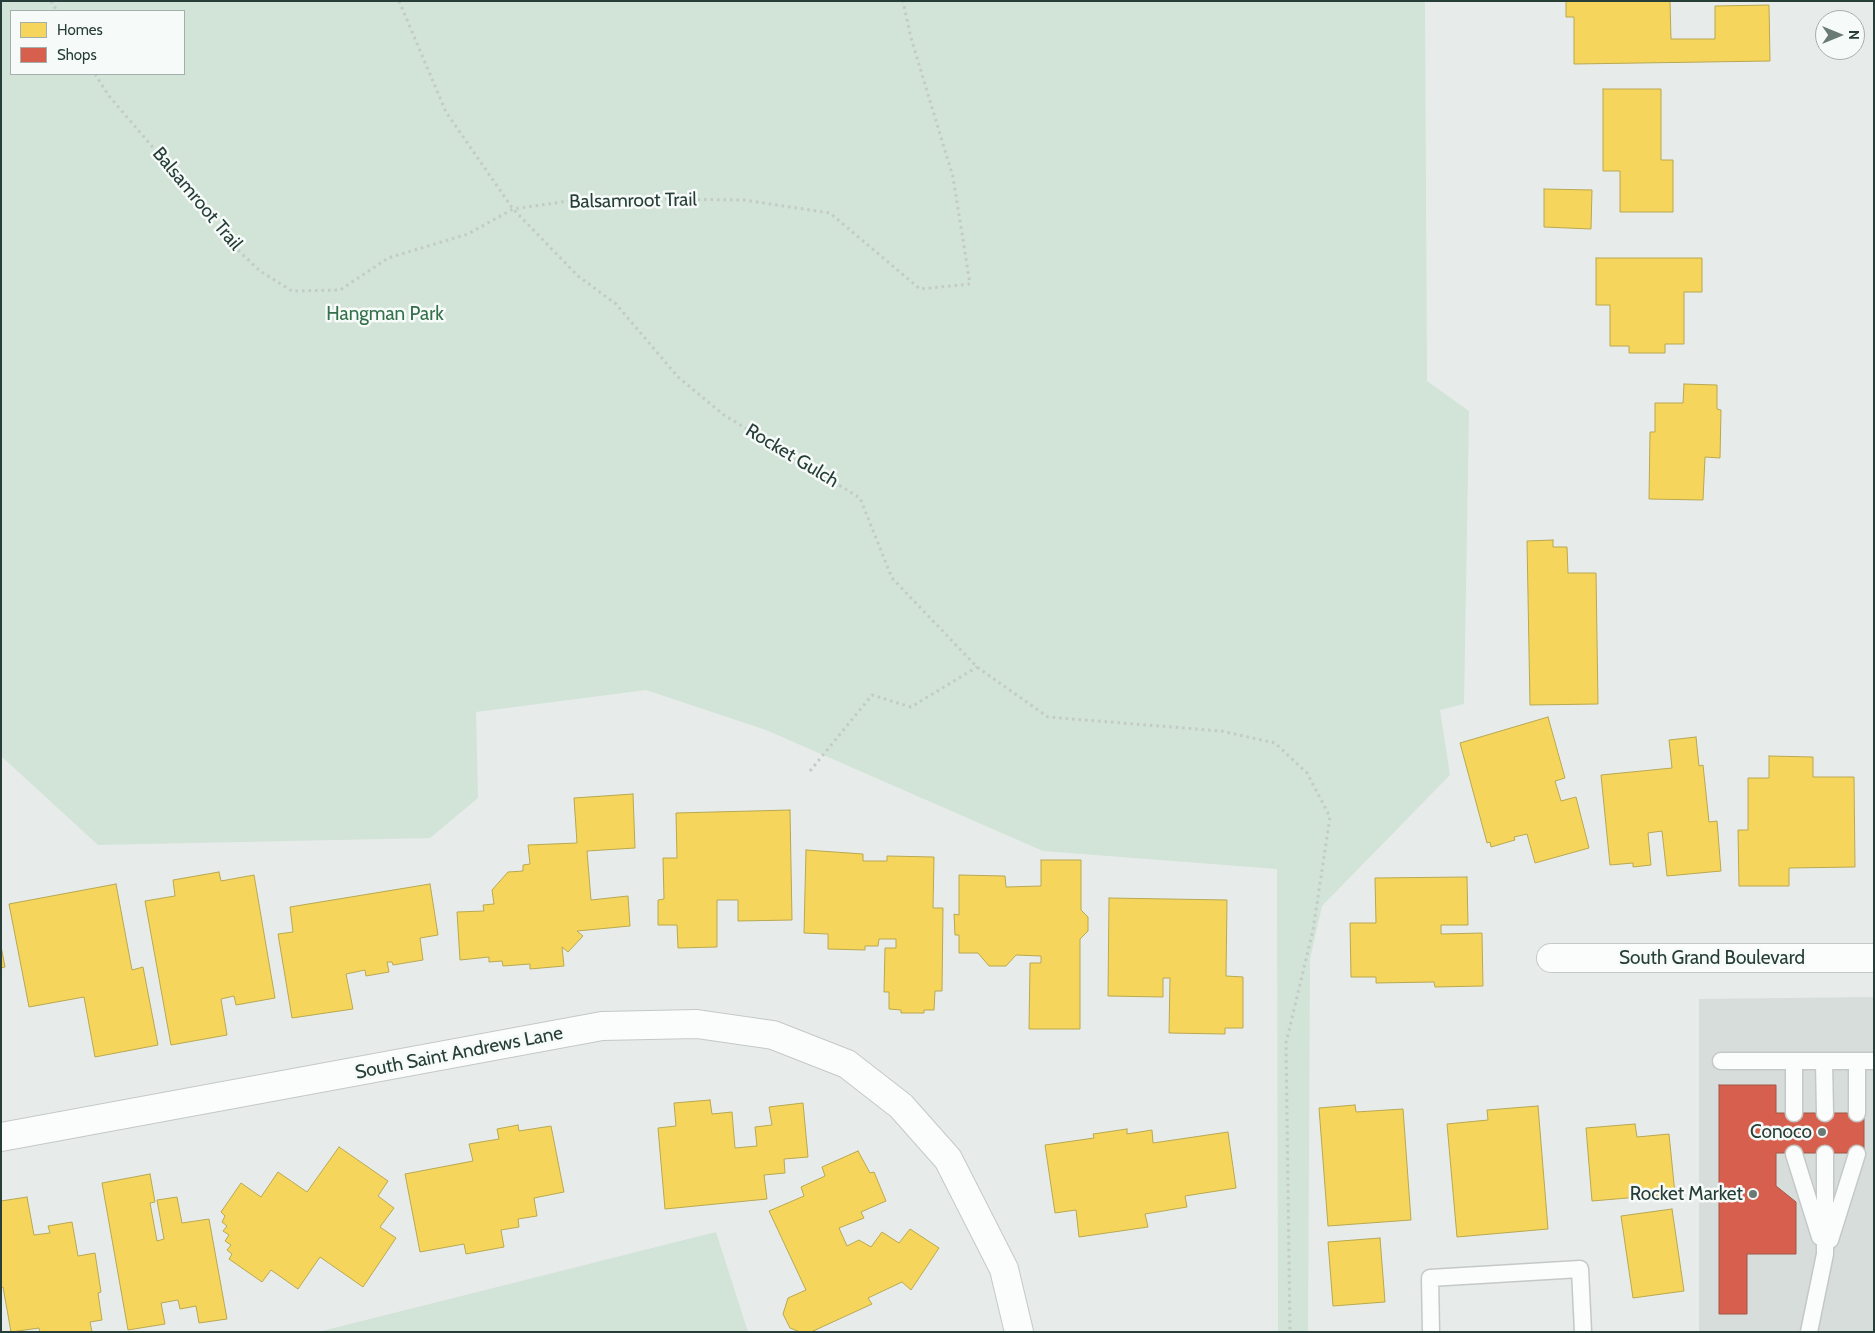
<!DOCTYPE html>
<style>
body{margin:0}
#map{position:relative;width:1875px;height:1333px;overflow:hidden;background:#e7ecea;font-family:Cabin,sans-serif}
canvas{display:block}
.frame{position:absolute;inset:0;border:2px solid #263e37;pointer-events:none}
.legend{position:absolute;left:10px;top:10px;width:175px;height:65px;box-sizing:border-box;background:#f6faf8;border:1px solid #a3afab;margin:0;padding:6px 9px;list-style:none;font-size:15px;color:#263e37}
.legend li{display:flex;align-items:center;gap:10px;height:25px}
.legend b{width:25px;border:1px solid #a3afab}
.north{position:absolute;left:1815px;top:10px;width:50px;height:50px;box-sizing:border-box;background:#f6faf8;border:1px solid #a3afab;border-radius:50%;rotate:90deg;font-size:14px;font-weight:700;line-height:20px;text-align:center;color:#263e37}
.north::after{content:'';display:block;margin:auto;width:18px;height:22px;background:#6a7b76;clip-path:polygon(50% 0,100% 100%,50% 72%,0 100%)}
</style>
<div id="map">
<canvas width="1875" height="1333"></canvas>
<div class="frame"></div>
<ul class="legend">
<li><b style="height:14px;background:#f6d55c"></b>Homes</li>
<li><b style="height:14px;background:#d6604d"></b>Shops</li>
</ul>
<div class="north">N</div>
</div>
<script>
const ctx = document.querySelector('canvas').getContext('2d');
ctx.lineJoin = 'round';
function paint(path, color) { ctx.fillStyle = color; ctx.fill(path, 'evenodd'); }
const shape = rows => new Path2D(rows.map(r => 'M' + r).join(''));
function strokePath(path, color, width, dash) { ctx.strokeStyle = color; ctx.lineWidth = width; ctx.lineCap = dash ? 'butt' : 'round'; ctx.setLineDash(dash || []); ctx.stroke(path); }
function drawText(font, color, halo, rows, align = 'center') {
  ctx.font = font + ' Cabin,sans-serif'; ctx.lineWidth = 5; ctx.setLineDash([]); ctx.textBaseline = 'middle'; ctx.strokeStyle = halo; ctx.fillStyle = color; for (const [text, x, y, turn = 0] of rows) {
    ctx.save(); ctx.translate(x, y); ctx.rotate((+turn || 0) * Math.PI / 180); ctx.textAlign = isNaN(turn) ? turn : align; if (halo) ctx.strokeText(text, 0, 0); ctx.fillText(text, 0, 0); ctx.restore();
  }
}
paint(shape([
 [1874,997,1874,1332,1699,1332,1699,999]
]), '#d6ddda');
paint(shape([
 [1,1,1425,1,1427,381,1469,411,1464,704,1440,710,1450,775,1322,906,1310,959,1308,1332,1278,1332,1277,869,1043,851,766,730,646,690,476,712,478,798,430,838,98,845,1,756],
 [11,11,184,11,184,74,11,74],
 [716,1232,748,1332,318,1332]
]), '#d2e3d7');
const homes = shape([
 [1566,1,1670,1,1671,39,1715,39,1715,6,1769,5,1770,61,1574,64,1574,17,1566,17,1566,1],
 [1603,89,1661,89,1661,160,1673,160,1673,212,1620,212,1620,171,1603,171,1603,89],
 [1544,189,1592,190,1591,229,1544,227,1544,189],
 [1596,258,1702,258,1702,292,1684,292,1684,344,1665,344,1665,353,1629,353,1629,346,1610,346,1610,305,1596,305,1596,258],
 [1684,384,1717,385,1717,409,1721,410,1720,458,1705,457,1703,500,1649,499,1650,432,1655,432,1655,403,1683,403,1684,384],
 [1553,540,1553,547,1567,547,1568,573,1596,573,1598,704,1530,705,1527,541,1553,540],
 [1548,717,1565,778,1555,781,1561,801,1576,797,1589,848,1535,863,1527,834,1514,837,1515,840,1491,847,1490,842,1487,843,1460,743,1548,717],
 [1696,737,1699,766,1703,765,1709,822,1717,821,1721,871,1667,876,1662,831,1648,833,1651,865,1633,867,1633,863,1610,865,1601,775,1672,768,1669,740,1696,737],
 [1769,756,1813,757,1813,777,1854,777,1855,867,1789,868,1789,886,1739,886,1738,830,1748,830,1748,778,1769,778,1769,756],
 [633,794,635,848,587,851,591,900,628,896,630,926,577,931,583,936,568,952,562,947,564,966,530,969,530,964,503,966,502,961,489,962,489,957,460,960,457,912,484,911,483,905,494,904,492,890,508,872,523,871,523,865,530,864,528,845,577,843,574,798,633,794],
 [790,810,792,920,738,921,738,900,717,900,717,947,678,948,677,925,658,925,658,900,664,899,663,858,677,858,676,813,790,810],
 [806,850,863,854,863,861,887,861,887,856,934,857,933,908,943,908,942,991,935,991,934,1010,924,1010,924,1013,901,1013,901,1010,889,1009,889,992,884,992,885,948,896,948,896,939,879,939,878,946,865,946,865,950,828,949,828,934,804,933,806,850],
 [1041,860,1081,860,1081,910,1088,917,1088,931,1080,939,1080,1029,1029,1029,1030,963,1041,963,1041,956,1016,955,1006,966,989,966,978,953,959,953,959,935,955,935,954,914,959,915,959,875,1005,876,1006,887,1041,886,1041,860],
 [219,872,221,881,254,875,275,998,236,1005,234,996,221,999,227,1035,171,1045,145,901,175,896,173,880,219,872],
 [1467,877,1468,925,1441,925,1441,934,1482,933,1483,986,1435,987,1434,982,1376,983,1376,977,1351,977,1350,923,1376,923,1375,878,1467,877],
 [116,884,132,970,143,967,158,1045,95,1057,84,997,29,1007,9,904,116,884],
 [430,884,438,935,420,938,423,960,393,965,392,962,387,962,389,972,366,976,365,970,346,974,353,1009,292,1018,278,934,293,932,290,907,430,884],
 [1109,898,1227,900,1226,976,1243,977,1243,1028,1225,1028,1225,1034,1169,1033,1170,978,1163,978,1163,997,1108,996,1109,898],
 [1,946,5,967,1,968,1,946],
 [710,1100,712,1114,732,1112,735,1148,757,1146,755,1127,772,1125,769,1107,803,1103,808,1157,784,1159,785,1173,764,1175,767,1199,665,1209,658,1128,676,1126,674,1103,710,1100],
 [1355,1105,1356,1112,1403,1109,1411,1220,1328,1226,1319,1108,1355,1105],
 [1538,1106,1548,1229,1457,1237,1447,1124,1488,1120,1487,1110,1538,1106],
 [1635,1124,1637,1137,1669,1134,1675,1194,1592,1201,1586,1128,1635,1124],
 [518,1125,519,1131,551,1126,564,1192,534,1198,537,1216,518,1219,519,1227,501,1230,504,1247,466,1254,464,1244,420,1252,405,1174,473,1161,469,1144,499,1139,497,1129,518,1125],
 [1127,1129,1127,1134,1152,1130,1153,1143,1228,1132,1236,1188,1185,1196,1187,1207,1145,1214,1148,1227,1079,1237,1076,1210,1055,1213,1045,1145,1094,1138,1093,1134,1127,1129],
 [339,1147,388,1181,378,1196,394,1208,380,1227,396,1238,363,1287,320,1257,298,1289,271,1270,262,1282,229,1259,232,1254,227,1250,231,1245,225,1241,229,1235,223,1231,227,1226,222,1222,225,1216,221,1212,241,1183,261,1197,278,1172,307,1192,339,1147],
 [858,1151,870,1173,874,1172,886,1201,861,1212,864,1218,839,1228,847,1246,859,1240,871,1247,882,1232,899,1243,910,1229,939,1248,911,1290,902,1282,868,1298,872,1304,811,1332,800,1332,790,1328,783,1314,788,1298,806,1290,769,1211,804,1196,801,1187,825,1176,822,1167,858,1151],
 [150,1174,155,1202,150,1203,157,1241,164,1239,157,1200,177,1197,182,1223,209,1219,227,1319,199,1323,196,1306,180,1309,178,1300,161,1303,165,1324,128,1330,102,1183,150,1174],
 [27,1197,34,1235,50,1233,48,1226,72,1222,78,1256,95,1253,101,1292,98,1293,102,1320,90,1322,92,1332,40,1332,39,1328,11,1332,3,1287,1,1288,1,1201,27,1197],
 [1672,1209,1684,1291,1633,1298,1621,1216,1672,1209],
 [1380,1238,1385,1302,1333,1306,1328,1242,1380,1238]
]);
paint(homes, '#f6d55c');
strokePath(homes, '#b8a851', 1);
const shops = shape([
 [1719,1085,1776,1085,1776,1113,1864,1113,1864,1153,1776,1153,1776,1186,1796,1202,1796,1254,1747,1254,1747,1314,1719,1314,1719,1085]
]);
paint(shops, '#d6604d');
strokePath(shops, '#a15646', 1);
const service = shape([
 [1721,1061,1874,1061],
 [1794,1062,1794,1113],
 [1824,1062,1825,1113],
 [1857,1062,1857,1113],
 [1794,1154,1820,1237],
 [1830,1240,1857,1154],
 [1431,1332,1430,1278,1580,1269,1583,1332],
 [1809,1332,1825,1254,1825,1154]
]);
const minor = shape([
 [1551,958,1874,958],
 [1,1137,602,1026,697,1024,773,1035,847,1064,901,1106,948,1159,1004,1269,1019,1332]
]);
strokePath(service, '#c4c9c7', 19);
strokePath(minor, '#c4c9c7', 30);
strokePath(shape([
 [51,1,57,11],
 [399,1,446,112,513,209,578,276,616,304,678,377,724,415,860,498,892,578,977,667,1048,717,1221,731,1275,743,1307,773,1330,817,1313,930,1286,1043,1290,1332],
 [95,74,109,96,185,185,216,229,260,271,292,291,340,290,388,258,468,234,513,209,590,198,744,200,830,213,920,289,970,284,953,177,911,38,903,1],
 [810,771,872,695,911,707,977,667]
]), '#c3cbc7', 3, [2.5, 4]);
strokePath(service, '#fbfcfc', 16);
strokePath(minor, '#fbfcfc', 28);
for (const [x, y, r, color] of [
 [1822,1132,5,"#6a7b76"],
 [1753,1194,5,"#6a7b76"]
]) { const dot = new Path2D(); dot.arc(x, y, r, 0, 2 * Math.PI); ctx.fillStyle = color; ctx.fill(dot); strokePath(dot, '#f6faf8', 2); }
drawText('19px', '#263e37', '#f6faf8', [
 ["Balsamroot Trail",197,199,50],
 ["Balsamroot Trail",633,201,-1],
 ["Rocket Gulch",792,456,31],
 ["South Grand Boulevard",1712,958],
 ["South Saint Andrews Lane",459,1053,-11]
]);
drawText('19px', '#34714b', '#f6faf8', [
 ["Hangman Park",385,314]
]);
drawText('19px', '#263e37', '#f6faf8', [
 ["Conoco",1812,1132],
 ["Rocket Market",1743,1194]
], 'right');
</script>
